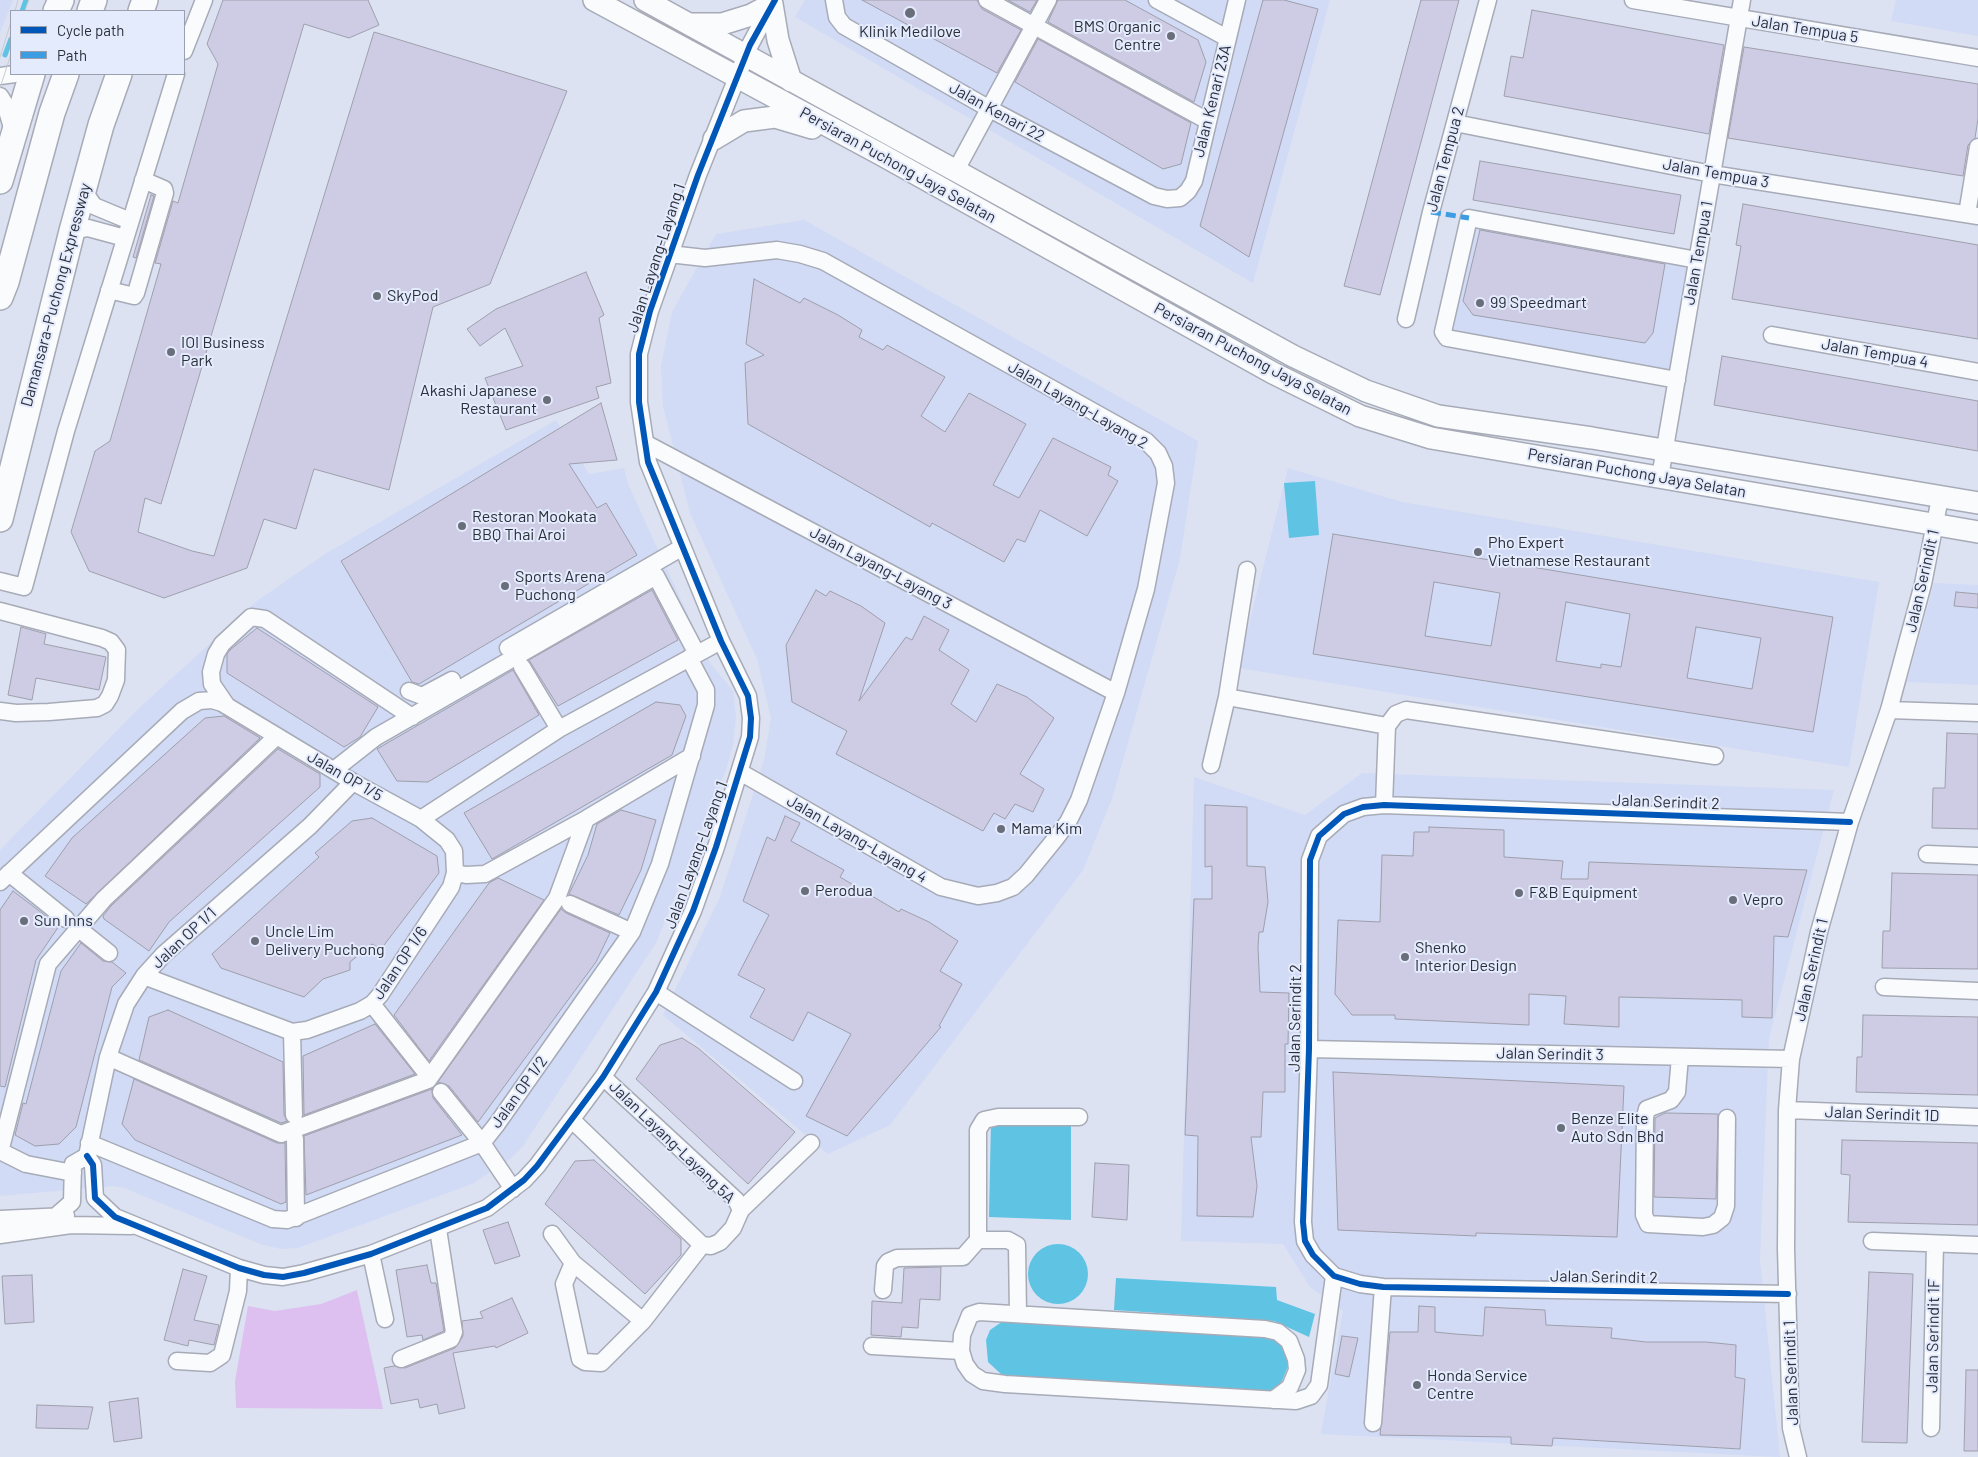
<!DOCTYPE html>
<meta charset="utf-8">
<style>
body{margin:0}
#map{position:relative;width:1978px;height:1457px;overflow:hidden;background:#dce2f2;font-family:Barlow,sans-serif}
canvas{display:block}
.legend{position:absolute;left:10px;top:10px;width:175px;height:65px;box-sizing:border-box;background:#e4ebfd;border:1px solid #9aa0af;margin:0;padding:6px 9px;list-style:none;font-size:15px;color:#2b2f3a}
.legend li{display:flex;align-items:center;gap:10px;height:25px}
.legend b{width:25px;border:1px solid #9aa0af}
</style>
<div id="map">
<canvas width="1978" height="1457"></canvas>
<ul class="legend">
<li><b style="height:6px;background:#0057b8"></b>Cycle path</li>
<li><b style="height:6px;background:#3d9de2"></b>Path</li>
</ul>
</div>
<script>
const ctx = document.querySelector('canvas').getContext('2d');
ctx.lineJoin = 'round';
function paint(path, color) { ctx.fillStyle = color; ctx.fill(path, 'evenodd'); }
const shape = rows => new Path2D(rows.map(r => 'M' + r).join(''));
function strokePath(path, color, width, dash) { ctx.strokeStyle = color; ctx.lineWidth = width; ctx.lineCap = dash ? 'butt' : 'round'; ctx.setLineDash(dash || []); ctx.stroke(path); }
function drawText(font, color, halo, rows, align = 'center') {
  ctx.font = font + ' Barlow,sans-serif'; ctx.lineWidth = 4; ctx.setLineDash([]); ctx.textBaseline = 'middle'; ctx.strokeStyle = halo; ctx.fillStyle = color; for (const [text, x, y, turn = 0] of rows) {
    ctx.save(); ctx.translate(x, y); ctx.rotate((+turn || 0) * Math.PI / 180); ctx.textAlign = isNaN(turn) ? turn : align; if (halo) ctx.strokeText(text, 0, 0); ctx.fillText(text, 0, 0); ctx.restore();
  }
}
paint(shape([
 [0,0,13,0,0,33],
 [805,0,1330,0,1253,283,795,17],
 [1896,0,1978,0,1978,36,1891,21],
 [804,220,1198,441,1180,559,1112,799,1083,870,890,1125,828,1154,663,1015,720,897,764,760,771,718,757,659,690,513,663,406,661,366,672,312,716,234],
 [1472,223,1690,263,1671,372,1451,333],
 [556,420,589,474,624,468,628,484,710,663,733,691,736,718,733,745,726,770,656,943,523,1146,510,1159,472,1184,298,1248,281,1249,263,1245,124,1188,113,1186,0,1196,0,850,140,707,257,601,325,554],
 [1288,468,1402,502,1879,582,1849,767,1238,668],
 [1934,583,1978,585,1978,685,1907,682],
 [1362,773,1834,790,1769,1038,1760,1260,1780,1457,1321,1434,1343,1311,1310,1287,1283,1244,1181,1241,1194,777,1305,815]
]), '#d1dbf6');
paint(shape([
 [357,1290,383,1409,236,1408,235,1381,248,1306,275,1311,321,1304]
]), '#ddc0f0');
paint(shape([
 [1315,481,1319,535,1289,538,1284,483],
 [991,1120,1071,1121,1071,1220,989,1217],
 '1028 1274a30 30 0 1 1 60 0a30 30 0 1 1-60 0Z',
 [1116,1278,1276,1287,1277,1300,1315,1314,1309,1337,1274,1321,1114,1310],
 [1006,1319,1273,1334,1286,1345,1289,1364,1282,1381,1277,1386,1269,1391,1254,1392,1002,1375,988,1362,986,1340,990,1330]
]), '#5fc3e4');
strokePath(shape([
 [22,11,26,0],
 [5,55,11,39]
]), '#5fc3e4', 5);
const building = shape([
 [223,0,368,0,379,25,349,38,304,24,161,504,145,498,138,532,192,551,214,556,374,32,567,91,490,284,433,307,389,490,314,469,296,529,264,519,247,568,164,598,89,571,71,532,95,451,110,441,161,264,155,263,173,201,178,203,218,64,207,44,223,0],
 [862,0,977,0,982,9,1021,30,997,73,862,0],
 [1008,0,1037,0,1030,12,1008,0],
 [1058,0,1125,0,1198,40,1206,62,1194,102,1048,22,1058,0],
 [1263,0,1284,0,1318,9,1249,257,1200,226,1263,0],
 [1421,0,1459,0,1380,295,1344,286,1421,0],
 [1532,10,1724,45,1709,134,1504,96,1511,56,1523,58,1532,10],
 [1038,39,1191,123,1181,164,1163,169,1015,82,1038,39],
 [1744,47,1978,84,1978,119,1975,138,1968,145,1963,176,1728,138,1744,47],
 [1480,161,1681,195,1674,234,1473,200,1480,161],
 [151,195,154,196,136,258,133,257,151,195],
 [1743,204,1978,245,1978,339,1732,299,1741,246,1736,245,1743,204],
 [1480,230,1665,264,1653,333,1645,343,1473,315,1463,301,1480,230],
 [586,272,604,315,599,318,611,383,596,387,599,398,506,430,485,378,523,366,505,328,480,346,467,329,496,309,586,272],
 [754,279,800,303,804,298,838,315,862,330,859,337,883,350,887,345,945,377,921,416,945,432,969,393,1026,424,993,485,1019,498,1053,438,1111,467,1108,475,1118,481,1087,536,1040,510,1025,542,1017,539,1004,562,932,523,930,527,748,424,745,363,764,355,746,344,754,279],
 [1722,356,1978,401,1978,451,1714,405,1722,356],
 [601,403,617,460,569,464,597,508,606,503,637,555,419,684,412,682,341,561,601,403],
 [1333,534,1833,617,1813,732,1313,654,1333,534],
 [1434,582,1500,593,1491,646,1425,636,1434,582],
 [1566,602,1630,614,1621,667,1601,664,1601,668,1556,661,1566,602],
 [1696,627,1761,638,1752,689,1687,678,1696,627],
 [652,590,678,640,558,706,529,660,652,590],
 [816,590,826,596,830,591,861,606,885,623,859,701,906,637,912,640,924,616,949,630,939,650,969,670,951,704,976,722,997,684,1027,697,1054,718,1020,774,1044,789,1033,812,1015,804,1005,819,994,813,983,831,836,754,847,731,792,702,786,645,816,590],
 [1956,592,1978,594,1978,608,1954,606,1956,592],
 [21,627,46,634,44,644,106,657,99,690,36,678,32,700,8,695,21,627],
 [257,628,378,707,360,737,344,747,227,673,227,654,230,650,257,628],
 [513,670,539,715,428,782,397,781,377,749,513,670],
 [656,702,680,705,686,716,672,755,492,859,464,813,656,702],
 [224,716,260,738,86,904,45,876,72,838,205,718,224,716],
 [1947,733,1978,734,1978,829,1932,828,1933,788,1945,788,1947,733],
 [278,749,320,774,320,787,169,922,149,951,104,919,103,916,111,906,278,749],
 [1205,805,1247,807,1247,866,1265,867,1268,902,1263,932,1259,932,1258,947,1260,992,1289,993,1288,1044,1285,1044,1285,1092,1263,1092,1261,1137,1251,1137,1257,1186,1253,1217,1197,1216,1198,1136,1185,1135,1194,899,1212,899,1212,866,1205,867,1205,805],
 [621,810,656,820,641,870,619,915,569,894,588,855,597,824,621,810],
 [785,816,800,823,791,841,844,870,840,877,899,912,901,909,929,922,958,941,940,971,962,984,939,1026,941,1027,847,1136,806,1116,851,1034,808,1012,793,1041,750,1017,765,989,738,975,769,915,743,901,767,837,775,841,785,816],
 [372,818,437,856,439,873,381,949,372,944,350,962,350,970,323,979,304,997,221,968,212,954,319,857,315,853,352,821,372,818],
 [1429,827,1504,830,1504,857,1563,861,1561,879,1588,879,1589,862,1807,870,1788,937,1774,936,1772,1018,1742,1017,1742,1000,1619,997,1619,1027,1564,1024,1566,996,1529,994,1529,1025,1395,1019,1395,1015,1352,1015,1335,994,1338,920,1380,922,1382,855,1413,856,1414,832,1429,832,1429,827],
 [1892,873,1978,875,1978,969,1882,968,1883,931,1890,931,1892,873],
 [498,878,544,900,429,1061,394,1015,489,883,498,878],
 [13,891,59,926,36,960,5,1087,0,1086,0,910,13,891],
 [561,909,566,913,610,933,596,962,478,1122,449,1086,438,1082,561,909],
 [81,943,103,961,112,962,126,973,112,987,76,1127,59,1144,35,1146,15,1135,23,1103,26,1104,61,971,81,943],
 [168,1010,283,1062,284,1115,287,1121,281,1123,139,1060,149,1017,168,1010],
 [1863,1015,1978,1017,1978,1095,1856,1092,1857,1057,1862,1057,1863,1015],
 [375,1024,415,1074,304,1115,303,1056,375,1024],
 [682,1038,698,1048,795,1132,748,1184,636,1079,660,1045,682,1038],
 [1333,1072,1624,1086,1617,1237,1476,1233,1476,1236,1338,1230,1333,1072],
 [134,1079,277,1143,285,1143,286,1202,281,1204,135,1140,122,1124,134,1079],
 [432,1089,433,1098,462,1135,306,1195,304,1136,432,1089],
 [1665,1113,1718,1114,1716,1199,1654,1197,1655,1118,1665,1113],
 [1842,1140,1978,1143,1978,1225,1848,1222,1850,1175,1841,1174,1842,1140],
 [594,1160,681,1239,681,1255,645,1294,545,1204,575,1161,594,1160],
 [1095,1163,1129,1165,1127,1220,1092,1217,1095,1163],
 [508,1222,520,1256,495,1264,483,1230,508,1222],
 [427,1265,431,1283,436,1283,444,1331,423,1340,422,1335,407,1337,396,1270,427,1265],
 [941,1267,940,1300,920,1299,918,1328,902,1327,901,1337,871,1335,872,1301,902,1303,904,1268,941,1267],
 [183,1269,207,1276,194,1320,219,1325,214,1345,189,1340,188,1346,164,1340,183,1269],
 [1869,1272,1913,1274,1907,1443,1862,1442,1869,1272],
 [32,1275,34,1322,5,1324,2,1276,32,1275],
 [512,1298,528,1333,496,1348,495,1346,453,1353,465,1408,439,1414,437,1404,420,1408,418,1399,391,1404,384,1368,394,1366,405,1368,455,1348,463,1336,462,1321,483,1318,480,1312,512,1298],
 [1419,1306,1435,1307,1435,1332,1455,1334,1483,1336,1485,1307,1545,1310,1546,1325,1612,1328,1611,1338,1646,1342,1706,1342,1736,1345,1735,1377,1745,1379,1740,1449,1553,1438,1552,1446,1511,1444,1511,1437,1380,1435,1390,1332,1418,1332,1419,1306],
 [1342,1336,1358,1338,1349,1377,1335,1374,1342,1336],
 [1966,1370,1978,1370,1978,1451,1964,1451,1966,1370],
 [138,1398,142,1438,114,1442,109,1402,138,1398],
 [37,1405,93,1407,88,1429,36,1428,37,1405]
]);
paint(building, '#cecce4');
strokePath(building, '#9e9fac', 1);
const minor = shape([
 [834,0,837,17,844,26,988,108,1154,196,1167,199,1180,198,1188,191,1194,181,1237,0],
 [987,0,1206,120],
 [1157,0,1227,38],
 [1633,0,1978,58],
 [184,51,204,0],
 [0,76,15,74],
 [0,96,5,104,13,131],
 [1455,123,1712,174,1978,216],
 [955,172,1048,0],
 [83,190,94,206,130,221],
 [1967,214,1978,147],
 [72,231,88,228,125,238],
 [669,254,705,258,777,250,800,254,823,261,1146,441,1158,453,1164,466,1166,483,1146,589,1116,693,1079,800,1068,822,1056,838,1026,875,1013,887,997,893,978,896,941,887,740,772],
 [109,290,134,296,136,293,165,193,164,189,143,180],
 [1406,319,1431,212,1488,0],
 [1772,335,1978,372],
 [1677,380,1447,338,1443,332,1469,218,1697,260],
 [645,443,1116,693],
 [1660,477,1742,0],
 [1247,570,1227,697,1387,726],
 [0,581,24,587,66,431,176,74],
 [0,611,102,638,111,642,117,650,116,680,110,696,105,704,97,708,49,712,16,713,0,711],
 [508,648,681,548],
 [522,667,559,729],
 [409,691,422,696,452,680],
 [227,706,212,684,211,672,216,654,222,644,251,617,265,619,412,717],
 [1889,710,1978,713],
 [1211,765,1227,697],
 [334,770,376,737,656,576,697,654],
 [1384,805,1387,726,1396,714,1406,710,1715,756],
 [421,819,559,729,721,641],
 [1927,854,1978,856],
 [9,873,66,919],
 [455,873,466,875,485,874,586,819],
 [0,882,182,711,199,701,212,700,222,703,353,782,421,819,447,840,454,851,455,873,451,887,380,995,372,1004,360,1011,307,1030,292,1032,144,976],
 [570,904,632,932],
 [79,929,109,953],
 [1884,987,1978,991],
 [656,992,794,1081],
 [372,1004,424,1070],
 [292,1032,294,1115],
 [1309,1049,1791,1059],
 [108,1057,281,1134,428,1080,557,898,586,819,692,756],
 [1680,1057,1677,1092,1671,1100,1647,1109,1645,1117,1644,1215,1648,1224,1703,1227,1713,1225,1722,1218,1726,1206,1727,1118],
 [441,1092,482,1143,513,1189],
 [1787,1110,1978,1117],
 [572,1120,702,1245,711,1246,720,1242,733,1228,741,1210,736,1200,603,1077],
 [295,1139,296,1218],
 [89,1143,273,1219,287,1220,482,1143,497,1124,632,932,660,864,706,705,706,690,689,658],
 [0,1151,26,1164,73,1173],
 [0,1152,48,964,104,899,277,736],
 [87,1156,93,1165,95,1198,115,1217,239,1268,264,1275,283,1277,304,1273,371,1254,487,1208,524,1180,537,1166,603,1077,656,992,693,911,716,847,750,737,751,718,748,696,721,641,648,462,639,402,639,354,650,311,698,175,750,45,773,2],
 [741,1210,811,1143],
 [56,1216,72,1202,73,1164,87,1156,108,1057,126,1004,144,976,164,954,310,826,353,782],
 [0,1219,66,1216],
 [552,1234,573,1263,643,1321],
 [0,1235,71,1225,131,1226],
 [978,1240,1008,1240,1017,1245,1018,1314],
 [1872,1241,1978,1245],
 [371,1254,385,1319],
 [573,1263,564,1284,580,1359,585,1362,601,1363,643,1321,702,1245],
 [883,1290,885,1266,888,1262,897,1258,963,1257,978,1240,978,1130,984,1120,998,1117,1079,1117],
 [1788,1294,1383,1287,1360,1284,1334,1276,1313,1255,1305,1241,1303,1222,1309,1049,1310,860,1319,836,1344,814,1363,807,1384,805,1850,822],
 [872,1346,961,1351],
 [401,1359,451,1339,454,1332,438,1229],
 [177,1361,210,1363,222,1355,238,1291,239,1268],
 [1273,1400,1290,1387,1297,1370,1296,1359,1289,1341,1278,1332,1265,1329,979,1312,970,1315,962,1335,961,1351,965,1364,972,1374,983,1381,1005,1384,1296,1401,1311,1396,1319,1385,1334,1276],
 [1373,1423,1383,1287],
 [1931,1428,1935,1244],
 [1798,1457,1791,1428,1786,1249,1787,1110,1791,1059,1819,932,1850,822,1889,710,1923,584,1940,498]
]);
const major = shape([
 [594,0,882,155,1273,373,1360,416,1431,438,1978,532],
 [645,0,1293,356,1366,391,1438,416,1592,438,1978,503],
 [691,24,722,24,751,15,772,4,778,40,791,81],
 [714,139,744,121,775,117,812,128]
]);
const highway = shape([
 [56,11,61,0],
 [90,11,94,0],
 [141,11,145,0],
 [0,181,32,74],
 [0,297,6,282,52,113,66,74],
 [0,519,72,231,101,125,119,74]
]);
strokePath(minor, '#a7abb7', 19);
strokePath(major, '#a7abb7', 24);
strokePath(highway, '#a7abb7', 28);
strokePath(minor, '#fafbfd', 16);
strokePath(major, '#fafbfd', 21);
strokePath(highway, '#fafbfd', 25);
strokePath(shape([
 [15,11,18,0],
 [25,11,29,0],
 [0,57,11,22],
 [0,88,11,54]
]), '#c9cbd0', 1);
strokePath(shape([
 [1431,212,1469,218]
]), '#3d9de2', 5, [10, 5]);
strokePath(shape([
 [87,1156,93,1165,95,1198,115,1217,239,1268,264,1275,283,1277,304,1273,371,1254,487,1208,524,1180,537,1166,603,1077,656,992,693,911,716,847,750,737,751,718,748,696,721,641,648,462,639,402,639,354,650,311,698,175,750,45,775,0],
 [1788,1294,1383,1287,1360,1284,1334,1276,1313,1255,1305,1241,1303,1222,1309,1049,1310,860,1319,836,1344,814,1363,807,1384,805,1850,822]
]), '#0057b8', 6);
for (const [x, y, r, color] of [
 [910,13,6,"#696e7a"],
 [1171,36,5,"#696e7a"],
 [377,296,5,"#696e7a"],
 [1480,303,5,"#696e7a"],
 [171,352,5,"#696e7a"],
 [547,400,5,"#696e7a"],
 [462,526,5,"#696e7a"],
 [1478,552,5,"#696e7a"],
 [505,586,5,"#696e7a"],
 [1001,829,5,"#696e7a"],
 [805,891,5,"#696e7a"],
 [1519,893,5,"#696e7a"],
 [1733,900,5,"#696e7a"],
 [24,921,5,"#696e7a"],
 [255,941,5,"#696e7a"],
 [1405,957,5,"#696e7a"],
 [1561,1128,5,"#696e7a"],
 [1417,1385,5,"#696e7a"]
]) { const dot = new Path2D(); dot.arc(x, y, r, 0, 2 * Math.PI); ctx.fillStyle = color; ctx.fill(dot); strokePath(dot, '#e4ebfd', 2); }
drawText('16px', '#2b2f3a', '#e4ebfd', [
 ["BMS Organic",1161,27,"right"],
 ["Centre",1161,45,"right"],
 ["Klinik Medilove",910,32,"center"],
 ["SkyPod",387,296],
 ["99 Speedmart",1490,303],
 ["IOI Business",181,343],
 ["Park",181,361],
 ["Akashi Japanese",537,391,"right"],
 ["Restaurant",537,409,"right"],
 ["Restoran Mookata",472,517],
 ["BBQ Thai Aroi",472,535],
 ["Pho Expert",1488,543],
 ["Vietnamese Restaurant",1488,561],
 ["Sports Arena",515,577],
 ["Puchong",515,595],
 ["Mama Kim",1011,829],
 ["Perodua",815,891],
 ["F&B Equipment",1529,893],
 ["Vepro",1743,900],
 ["Sun Inns",34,921],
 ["Uncle Lim",265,932],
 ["Delivery Puchong",265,950],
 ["Shenko",1415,948],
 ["Interior Design",1415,966],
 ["Benze Elite",1571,1119],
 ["Auto Sdn Bhd",1571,1137],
 ["Honda Service",1427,1376],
 ["Centre",1427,1394]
], 'left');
drawText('16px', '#2b2f3a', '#e4ebfd', [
 ["Jalan Tempua 5",1805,29,9],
 ["Jalan Kenari 23A",1212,101,-76],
 ["Jalan Kenari 22",997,112,29],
 ["Jalan Tempua 2",1445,159,-75],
 ["Persiaran Puchong Jaya Selatan",898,165,29],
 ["Jalan Tempua 3",1716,173,10],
 ["Jalan Tempua 1",1698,253,-80],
 ["Jalan Layang-Layang 1",656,258,-72],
 ["Damansara–Puchong Expressway",56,295,-75],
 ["Jalan Tempua 4",1875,353,10],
 ["Persiaran Puchong Jaya Selatan",1253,359,28],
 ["Jalan Layang-Layang 2",1078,405,30],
 ["Persiaran Puchong Jaya Selatan",1637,473,10],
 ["Jalan Layang-Layang 3",881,568,28],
 ["Jalan Serindit 1",1922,581,-77],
 ["Jalan OP 1/5",345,776,30],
 ["Jalan Serindit 2",1666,802,2],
 ["Jalan Layang-Layang 4",857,839,30],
 ["Jalan Layang-Layang 1",696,855,-70],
 ["Jalan OP 1/1",184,938,-43],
 ["Jalan OP 1/6",400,963,-56],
 ["Jalan Serindit 1",1811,970,-77],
 ["Jalan Serindit 2",1295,1018,-89],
 ["Jalan Serindit 3",1550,1054,1],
 ["Jalan OP 1/2",519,1092,-54],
 ["Jalan Serindit 1D",1882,1114,2],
 ["Jalan Layang-Layang 5A",672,1142,44],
 ["Jalan Serindit 2",1604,1277,1],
 ["Jalan Serindit 1F",1933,1336,-89],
 ["Jalan Serindit 1",1791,1373,-92]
]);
</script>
